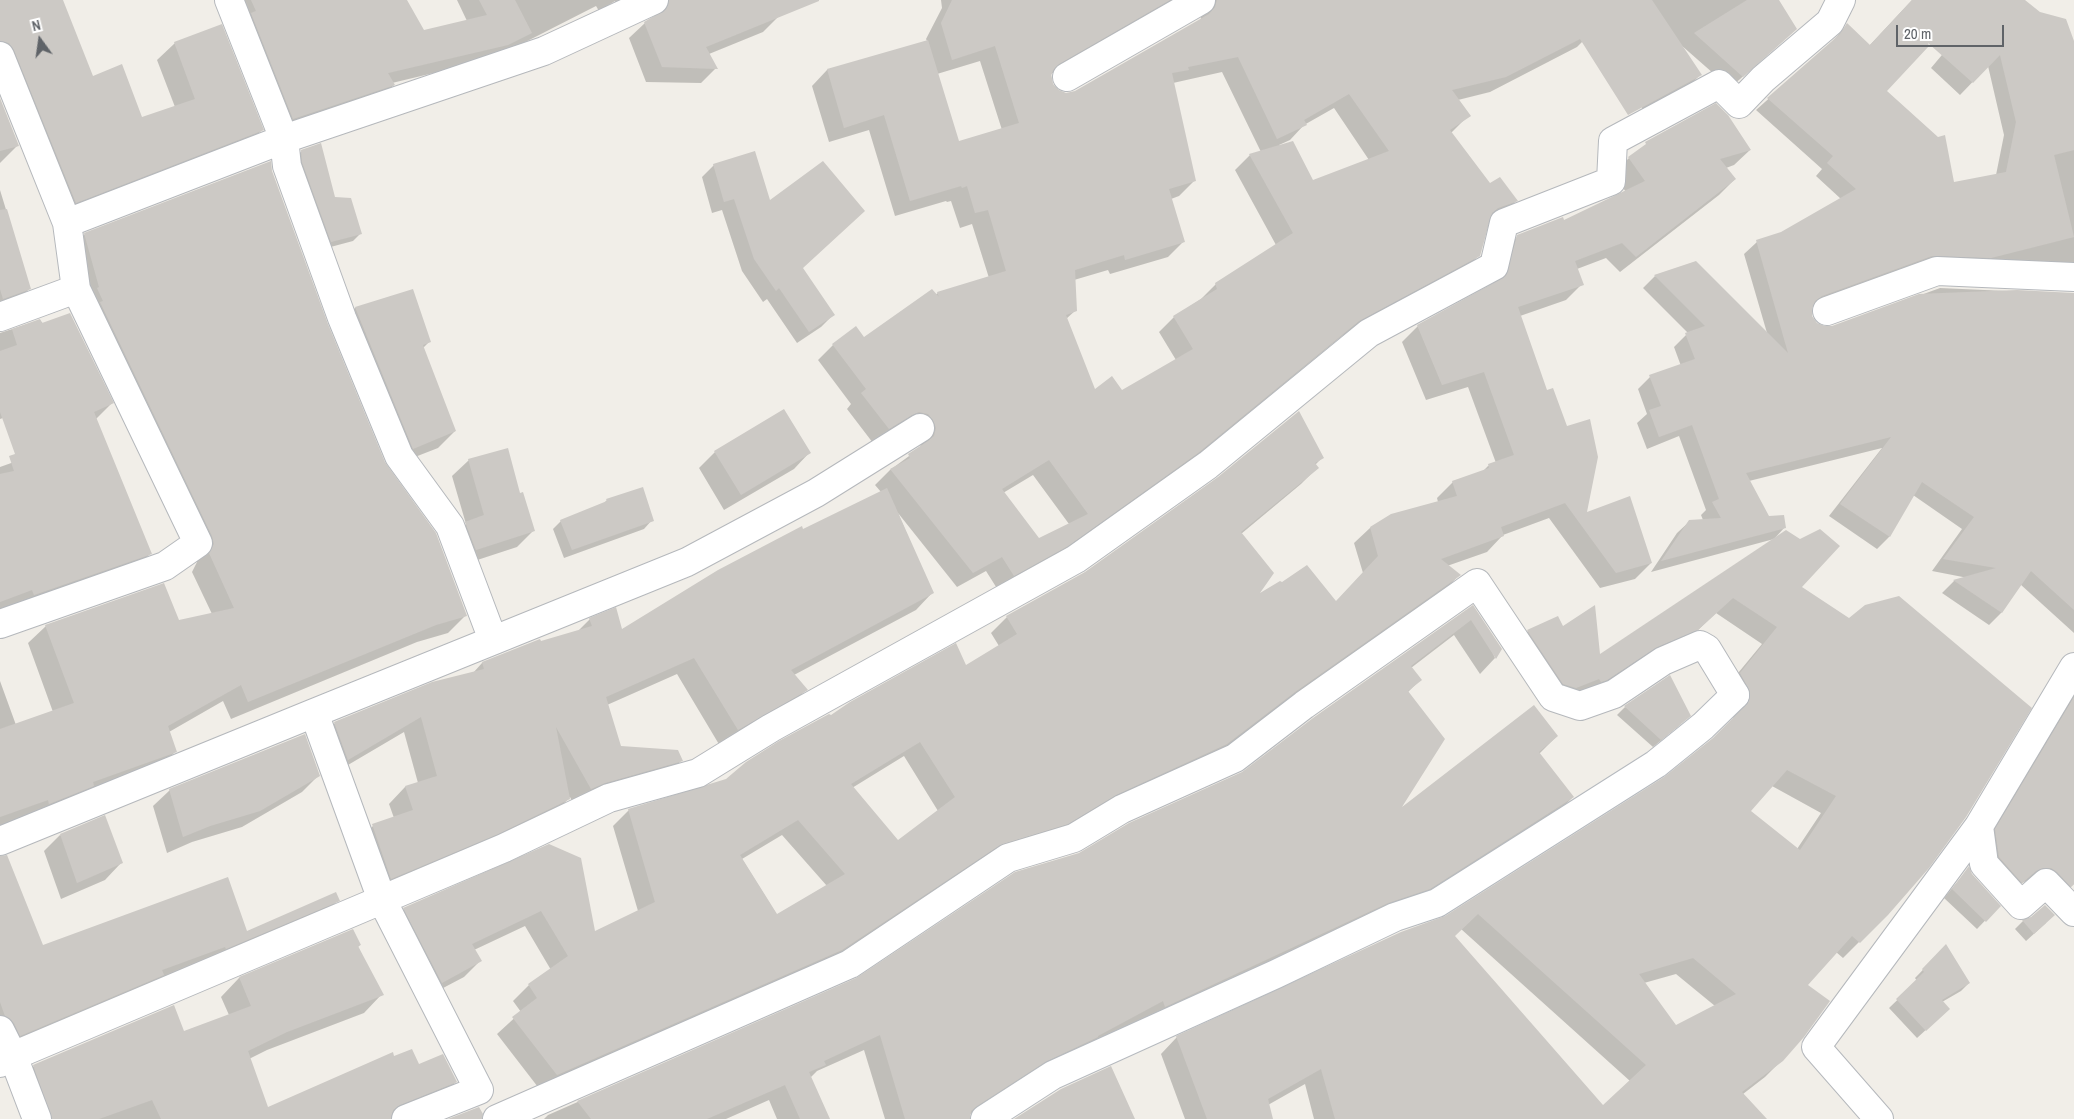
<!DOCTYPE html>
<style>
body{margin:0}
#map{position:relative;width:2074px;height:1119px;overflow:hidden;background:#f1eee8;font-family:"Archivo Narrow",sans-serif}
canvas{display:block}
.north{position:absolute;left:15px;top:15px;width:50px;height:50px;-webkit-text-stroke:4px #fff;paint-order:stroke;rotate:346deg;font-size:14px;font-weight:700;line-height:20px;text-align:center;color:#5f6368}
.north::after{content:'';display:block;margin:auto;width:18px;height:22px;background:#5f6368;clip-path:polygon(50% 0,100% 100%,50% 72%,0 100%)}
.scale{position:absolute;left:1896px;top:25px;width:108px;height:22px;box-sizing:border-box;border:2px solid #5f6368;border-top:0;padding-left:6px;font-size:15px;line-height:18px;white-space:nowrap;color:#5f6368;-webkit-text-stroke:4px #fff;paint-order:stroke}
</style>
<div id="map">
<canvas width="2074" height="1119"></canvas>
<div class="north">N</div>
<div class="scale">20 m</div>
</div>
<script>
const ctx = document.querySelector('canvas').getContext('2d');
ctx.lineJoin = 'round';
function paint(path, color) { ctx.fillStyle = color; ctx.fill(path, 'evenodd'); }
const shape = rows => new Path2D(rows.map(r => 'M' + r).join(''));
function strokePath(path, color, width, dash) { ctx.strokeStyle = color; ctx.lineWidth = width; ctx.lineCap = dash ? 'butt' : 'round'; ctx.setLineDash(dash || []); ctx.stroke(path); }
paint(shape([
 [0,0,61,0,92,78,141,118,175,107,157,60,175,43,262,130,245,147,59,219,0,73],
 [229,0,406,0,423,32,467,21,457,0,637,0,617,7,615,1,599,11,596,6,492,59,392,83,394,85,378,100,278,134],
 [641,0,809,0,779,16,763,32,709,54,716,68,701,83,646,82,629,38,645,23,655,18,653,8],
 [941,0,1182,0,1177,1,1051,74,1053,86,1059,92,1066,94,1075,92,1201,20,1200,8,1188,0,1579,0,1593,31,1577,47,1490,92,1458,100,1469,115,1451,133,1490,185,1517,200,1502,216,1489,221,1479,255,1464,271,1342,336,1182,468,1051,561,998,590,986,571,957,587,898,513,932,593,916,610,794,675,806,690,790,706,720,746,677,674,607,705,620,747,681,761,665,777,574,805,570,797,552,816,374,895,356,842,373,826,394,818,389,804,405,787,418,783,404,732,331,775,318,740,335,723,473,673,482,663,539,640,540,642,578,631,590,619,621,630,803,530,881,492,875,485,890,470,920,448,921,443,873,443,847,409,851,404,818,360,833,345,864,339,938,293,989,278,972,224,960,228,951,201,947,202,946,201,895,216,869,130,829,142,812,86,827,70,927,41,926,39,942,8],
 [980,61,1002,130,958,142,937,74],
 [1222,72,1261,152,1250,155,1235,170,1276,245,1216,284,1201,299,1174,317,1159,332,1176,360,1122,392,1095,391,1066,319,1076,310,1074,280,1108,270,1110,274,1168,257,1184,241,1171,199,1179,196,1194,181,1173,83],
 [1334,108,1369,160,1312,181,1279,145,1290,140,1304,125],
 [1033,475,1069,524,1038,540,1003,493],
 [1617,0,1777,0,1796,29,1730,88,1681,45,1700,75,1688,87,1643,112],
 [1912,0,1934,0,1876,99,1953,183,1996,175,2004,135,1988,66,1960,95,1931,68,1988,0,2023,0,2074,44,2074,280,1919,268,1811,307,1811,316,1817,324,1825,328,1833,327,1940,288,2074,294,2074,633,2020,584,2001,613,1989,625,1942,593,1954,581,1968,578,1932,571,1962,529,1913,495,1889,537,1877,549,1829,516,1882,448,1749,481,1768,517,1785,527,1774,539,1651,572,1677,533,1690,521,1703,520,1701,515,1706,510,1679,436,1647,449,1637,423,1647,414,1638,389,1650,377,1681,366,1674,347,1688,333,1643,288,1655,276,1767,333,1744,254,1757,242,1782,233,1841,199,1816,176,1822,169,1756,110,1830,44,1847,25,1869,46],
 [0,101,18,145,0,163],
 [1750,150,1734,165,1726,168,1735,179,1719,195,1620,272,1606,258,1577,269,1582,284,1566,300,1520,316,1585,514,1651,563,1635,579,1600,588,1549,518,1503,535,1487,552,1447,566,1459,575,1444,591,1278,708,1210,760,825,966,541,1091,497,1034,521,1012,513,1001,529,985,551,970,525,926,474,950,480,961,464,977,426,997,388,924,404,909,549,845,594,933,638,911,613,826,629,810,727,780,831,717,965,667,999,646,991,633,1007,617,1323,457,1315,465,1317,468,1301,484,1241,534,1256,597,1335,603,1363,573,1354,543,1370,528,1438,502,1437,498,1453,482,1482,472,1488,466,1496,463,1468,387,1426,400,1402,342,1418,326,1493,284,1502,252,1518,236,1563,221,1626,192,1613,174,1629,158],
 [904,756,938,811,897,842,852,788],
 [782,835,827,886,777,915,742,859],
 [302,151,334,198,361,233,353,241,323,249,293,159],
 [714,165,769,202,802,269,833,315,821,327,797,343,767,299,763,302,742,271,722,210,712,213,702,177],
 [271,172,326,324,383,463,466,615,448,633,417,642,231,719,223,701,169,732,175,752,158,769,0,827,0,681,16,725,53,712,28,643,46,626,178,622,212,614,192,572,197,562,195,554,67,252,85,234],
 [0,190,30,288,13,306,0,310],
 [412,290,429,342,423,348,455,431,438,448,397,464,339,324,355,308],
 [40,320,112,403,95,420,81,391,0,419,0,333],
 [101,431,150,554,133,571,0,612,0,467],
 [715,452,810,452,794,469,724,510,699,468],
 [469,460,520,495,534,530,517,547,459,566,450,540,466,524,452,476],
 [607,500,652,520,644,529,564,558,553,529,561,521,603,504],
 [1786,532,1887,914,1843,958,1836,952,1806,985,1782,1060,1765,1077,1743,1094,1758,1119,1314,1119,1305,1084,1268,1105,1271,1119,1185,1119,1161,1054,1177,1037,1446,917,1665,778,1714,739,1733,720,1734,707,1724,690,1762,644,1716,613,1681,646,1589,696,1559,704,1512,647,1528,631,1563,628,1599,656],
 [1772,786,1821,813,1797,849,1749,811],
 [1461,929,1630,1081,1603,1106,1454,936],
 [1676,974,1715,1006,1676,1026,1644,983],
 [1473,607,1495,658,1480,674,1454,635,1411,668,1420,680,1408,692,1398,812,1557,736,1539,754,1573,797,1557,813,1413,905,1149,1022,1147,1017,1029,1077,969,1115,968,1119,885,1119,864,1050,817,1071,810,1078,829,1119,777,1119,769,1100,726,1119,544,1119,548,1115,857,979,1079,854,1242,773],
 [2074,691,2074,884,2058,898,2030,879,2022,883,2009,894,1983,843],
 [1625,707,1681,724,1653,747,1617,715],
 [319,775,302,792,242,827,192,842,167,853,153,806,170,790],
 [60,835,121,863,105,880,61,899,44,851],
 [1968,869,1971,875,1999,906,1977,929,1944,898],
 [0,897,42,946,246,932,338,900,321,918,0,1048],
 [2032,918,2046,923,2026,941,2015,929,2023,921],
 [353,930,360,945,358,947,382,994,364,1013,267,1050,249,1059,267,1108,394,1058,419,1065,456,1082,437,1100,390,1119,28,1119,15,1084,34,1066,183,1032,229,1015,221,997,239,978],
 [1946,946,1969,983,1961,991,1942,1002,1940,1017,1917,1038,1889,1008,1917,981,1915,978]
]), '#0003');
paint(shape([
 [0,0,63,0,93,76,122,64,142,117,195,99,174,42,222,24,264,130,76,203,14,50,9,43,0,41],
 [251,0,407,0,424,30,487,15,479,0,515,0,532,33,508,45,388,73,395,85,293,119,251,13,256,11],
 [669,0,819,0,819,1,706,47,718,69,662,67,644,22,666,9],
 [952,0,1170,0,1059,64,1053,70,1051,76,1053,84,1059,90,1066,93,1075,91,1209,14,1215,7,1217,0,1652,0,1702,75,1628,115,1580,39,1506,77,1452,90,1471,116,1450,130,1490,183,1500,177,1518,201,1498,208,1492,213,1480,256,1359,321,1198,453,1068,546,1014,576,1002,557,973,573,890,469,910,458,908,454,928,441,934,436,936,428,933,420,928,414,919,412,912,415,889,429,861,393,866,389,832,344,856,326,864,337,932,289,939,297,937,292,1006,271,988,210,975,213,967,186,962,188,961,186,910,201,884,115,844,128,827,69,928,40,959,141,1019,123,995,46,952,60,941,23],
 [1238,57,1277,139,1307,125,1304,120,1349,94,1389,151,1313,180,1293,141,1249,154,1293,233,1215,283,1217,289,1173,316,1193,349,1122,390,1112,376,1095,389,1066,315,1077,311,1075,270,1124,255,1125,260,1185,242,1169,189,1196,181,1172,73,1189,70,1188,67],
 [1049,460,1088,514,1039,538,1002,489],
 [1747,0,1779,0,1797,29,1743,77,1694,33],
 [1912,0,2025,0,2040,12,2066,19,2074,41,2074,150,2054,155,2074,237,1991,258,1932,256,1822,296,1815,301,1812,309,1812,316,1817,323,1825,326,1832,326,1919,294,2017,290,2074,293,2074,610,2031,571,2002,613,1953,580,1996,568,1943,559,1974,517,1922,482,1890,537,1840,504,1891,437,1746,473,1769,516,1784,515,1786,528,1661,561,1689,520,1721,518,1712,502,1719,499,1692,425,1659,437,1649,410,1661,406,1649,375,1695,359,1685,333,1705,326,1654,275,1696,261,1788,353,1756,240,1781,232,1856,189,1827,163,1833,156,1767,98,1840,34,1847,23,1870,45],
 [1928,43,1973,83,2000,55,2016,122,2006,172,1954,182,1945,135,1938,137,1887,91,1929,46],
 [0,98,19,146,0,151],
 [1716,103,1728,115,1751,150,1720,159,1736,179,1636,257,1622,243,1575,261,1584,285,1518,307,1547,390,1553,388,1567,426,1590,419,1598,457,1587,512,1630,496,1652,563,1616,573,1565,503,1501,527,1504,536,1441,559,1461,575,1295,692,1227,744,1116,795,1068,824,1000,845,842,950,557,1075,512,1017,537,998,528,984,568,956,541,911,472,944,482,961,442,983,403,908,549,844,581,858,595,931,655,902,628,809,726,779,746,762,779,741,829,714,831,715,850,702,956,643,966,665,1017,634,1006,616,1085,572,1218,477,1299,411,1324,458,1315,463,1319,468,1241,532,1274,573,1260,593,1280,581,1282,582,1307,565,1336,601,1378,556,1370,527,1391,514,1457,496,1452,481,1489,468,1488,464,1514,455,1484,372,1442,385,1417,325,1506,276,1517,235,1563,217,1564,220,1645,181,1628,157,1646,144,1645,142],
 [920,742,955,797,898,840,851,784],
 [798,820,845,874,777,914,740,855],
 [321,143,335,197,351,198,362,234,331,242,302,162,301,150],
 [755,151,770,200,823,161,865,211,803,268,835,315,809,332,779,288,776,291,754,259,734,199,724,202,713,164],
 [271,161,272,171,328,324,385,462,436,533,467,616,436,625,248,702,241,685,168,726,177,752,93,782,94,786,49,804,48,800,0,817,0,729,74,703,45,625,164,583,179,620,234,608,209,553,214,544,212,536,100,302,103,301,97,288,99,287,84,233],
 [7,209,31,289,3,299,0,289,0,210],
 [413,289,431,342,423,345,456,431,413,449,355,307],
 [70,313,114,403,94,412,152,554,34,595,32,590,0,602,0,474,14,471,9,456,15,454,0,412,0,351,17,345,12,329,40,319,42,323],
 [784,409,811,453,741,495,714,451],
 [508,448,520,493,523,492,535,531,476,550,465,522,484,515,468,459],
 [643,487,654,521,572,550,560,520,607,501,606,499],
 [887,488,934,593,791,670,808,690,738,730,694,658,606,697,621,746,678,750,683,761,605,783,591,789,556,727,570,799,498,834,391,879,372,824,413,810,405,786,437,776,421,717,348,760,334,722,432,682,484,669,482,662,540,639,541,641,592,626,589,618,616,607,622,629,718,570,802,526,803,529],
 [1820,529,1840,546,1802,587,1849,618,1865,605,1899,596,2032,708,1966,817,1929,868,1888,915,1860,943,1852,936,1808,985,1830,1001,1804,1037,1783,1061,1742,1092,1767,1119,1335,1119,1321,1069,1268,1099,1273,1119,1207,1119,1176,1036,1401,932,1445,916,1664,777,1713,738,1748,703,1750,691,1740,673,1777,627,1733,598,1698,630,1657,647,1607,680,1601,682,1599,679,1576,688,1563,684,1527,630,1558,616,1563,626,1595,605,1600,654,1786,530,1800,539],
 [1787,770,1836,796,1800,850,1751,811],
 [1478,914,1646,1065,1603,1105,1455,936],
 [1693,958,1736,994,1676,1025,1639,974],
 [1473,605,1502,649,1496,659,1471,620,1411,666,1422,680,1408,691,1445,739,1402,807,1534,705,1558,736,1539,752,1574,797,1430,889,1388,903,1165,1007,1163,1001,1098,1036,1098,1037,1045,1062,977,1106,971,1111,970,1119,905,1119,880,1035,824,1061,826,1065,809,1072,830,1119,800,1119,785,1085,707,1119,591,1119,577,1101,856,978,1015,872,1079,853,1129,823,1242,772,1313,718],
 [1670,675,1691,716,1661,740,1624,706],
 [2074,697,2074,884,2071,887,2057,872,2051,868,2043,868,2036,871,2022,883,1999,857,1995,829],
 [305,734,320,776,260,811,210,826,183,837,169,789],
 [105,815,123,863,77,883,60,834],
 [7,855,43,945,228,877,247,931,336,892,340,901,226,949,225,947,162,970,164,975,20,1036,14,1023,5,1016,0,1002,0,856],
 [1969,866,1972,874,2001,906,1986,922,1952,889],
 [2045,905,2055,915,2034,934,2022,920,2031,917],
 [353,929,361,945,358,946,384,995,287,1032,248,1051,268,1107,393,1052,394,1056,412,1049,419,1064,443,1054,457,1082,400,1105,393,1110,391,1119,161,1119,152,1100,99,1119,52,1119,33,1065,174,1005,184,1031,251,1006,239,977],
 [1946,944,1970,983,1942,1000,1950,1009,1926,1031,1896,999,1924,972,1922,969],
 [1111,1066,1135,1119,1014,1119,1061,1089],
 [479,1107,483,1114,482,1119,448,1119]
]), '#ccc9c5');
const street = shape([
 [0,56,67,223,76,289,198,543,165,566,0,624],
 [1067,77,1201,0],
 [67,223,284,139,229,0],
 [1827,311,1937,271,2074,277],
 [0,317,76,289],
 [493,640,450,526,399,456,342,318,287,166,284,139,544,51,654,0],
 [2074,667,1979,826,1984,864,2021,905,2046,883,2074,912],
 [0,841,314,713],
 [0,1030,13,1056,0,1063],
 [37,1119,13,1056,504,848,609,798,698,773,771,728,1076,559,1208,465,1369,333,1494,266,1504,223,1611,181,1613,141,1719,84,1739,104,1763,79,1830,22,1841,0],
 [406,1119,479,1090,382,900,314,713,687,562,816,493,920,428],
 [497,1119,850,964,1008,858,1074,838,1122,809,1235,758,1304,705,1477,583,1553,697,1580,706,1614,694,1663,661,1700,645,1707,649,1735,695],
 [1879,1119,1816,1047,1979,826]
]);
const secondary = shape([
 [985,1119,1053,1075,1276,974,1395,917,1437,903,1656,764,1703,726,1735,695]
]);
strokePath(street, '#b5b8bc', 30);
strokePath(secondary, '#b6babf', 30);
strokePath(street, '#fff', 28);
strokePath(secondary, '#fff', 28);
</script>
